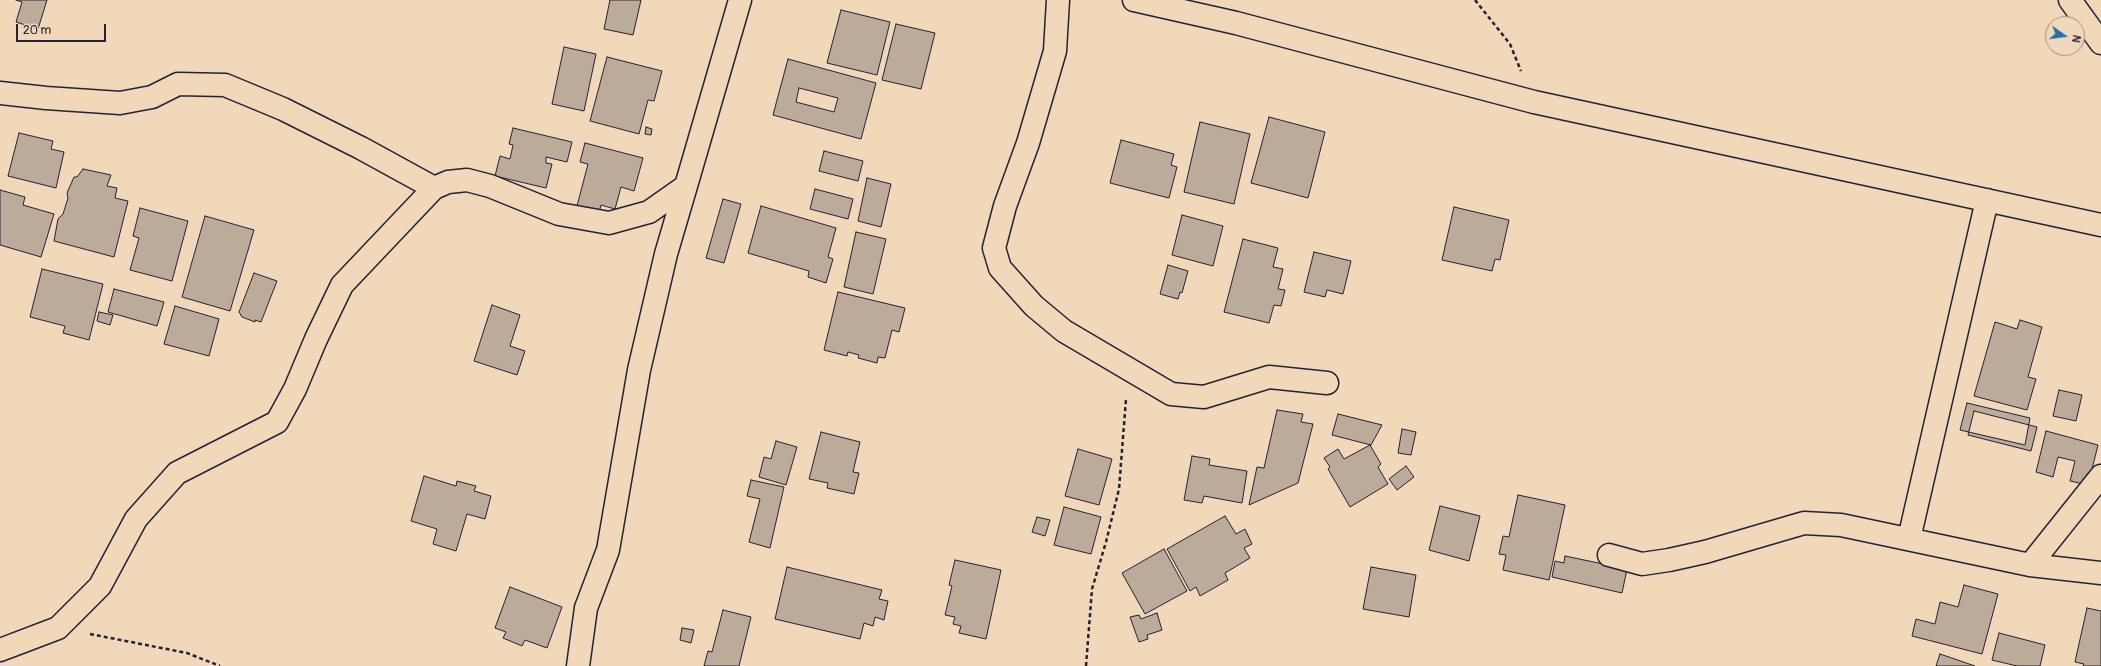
<!DOCTYPE html>
<style>
body{margin:0}
#map{position:relative;width:2101px;height:666px;overflow:hidden;background:#f0d8b8;font-family:Pangolin,sans-serif}
canvas{display:block}
.north{position:absolute;left:2045px;top:16px;width:40px;height:40px;box-sizing:border-box;background:#f0d8b8;border:1px solid #9e8f86;border-radius:50%;rotate:104deg;font-size:11px;font-weight:700;line-height:16px;text-align:center;color:#22223b}
.north::after{content:'';display:block;margin:auto;width:14px;height:18px;background:#1f6fb2;clip-path:polygon(50% 0,100% 100%,50% 72%,0 100%)}
.scale{position:absolute;left:16px;top:24px;width:90px;height:18px;box-sizing:border-box;border:2px solid #22223b;border-top:0;padding-left:5px;font-size:12px;line-height:14px;white-space:nowrap;color:#22223b;-webkit-text-stroke:3px #f0d8b8;paint-order:stroke}
</style>
<div id="map">
<canvas width="2101" height="666"></canvas>
<div class="north">N</div>
<div class="scale">20 m</div>
</div>
<script>
const ctx = document.querySelector('canvas').getContext('2d');
ctx.lineJoin = 'round';
function paint(path, color) { ctx.fillStyle = color; ctx.fill(path, 'evenodd'); }
const shape = rows => new Path2D(rows.map(r => 'M' + r).join(''));
function strokePath(path, color, width, dash) { ctx.strokeStyle = color; ctx.lineWidth = width; ctx.lineCap = dash ? 'butt' : 'round'; ctx.setLineDash(dash || []); ctx.stroke(path); }
const building = shape([
 [16,0,47,0,38,29,16,22,22,2,16,0],
 [610,0,641,0,633,35,604,29,610,0],
 [841,10,890,22,877,75,827,63,841,10],
 [896,24,935,33,921,89,882,80,896,24],
 [564,47,596,54,584,111,552,104,564,47],
 [607,57,662,71,654,101,648,100,639,134,590,121,607,57],
 [788,59,876,83,861,139,773,115,788,59],
 [799,88,838,98,834,112,796,102,799,88],
 [1269,117,1325,132,1308,198,1251,183,1269,117],
 [1200,122,1250,134,1234,204,1184,192,1200,122],
 [646,127,652,129,651,135,645,134,646,127],
 [513,128,572,142,567,162,546,157,546,163,552,164,546,188,495,176,500,156,510,159,513,145,509,144,513,128],
 [19,133,53,141,51,149,64,152,56,188,8,176,19,133],
 [1121,140,1174,154,1171,165,1177,167,1169,198,1110,183,1121,140],
 [585,143,643,158,634,191,621,187,615,209,601,205,599,213,577,206,588,164,580,162,585,143],
 [824,151,863,161,858,181,819,171,824,151],
 [83,169,111,175,107,186,117,188,115,198,128,201,114,257,54,241,58,219,63,214,68,198,67,193,74,177,77,177,83,169],
 [867,178,891,184,881,227,858,221,867,178],
 [815,189,853,199,848,219,810,209,815,189],
 [0,190,25,197,23,205,54,214,41,257,0,245,0,190],
 [723,199,741,204,724,263,706,258,723,199],
 [761,206,836,228,828,257,833,259,826,283,808,277,809,271,748,253,761,206],
 [1454,207,1509,220,1500,260,1495,259,1492,271,1442,260,1454,207],
 [140,208,188,221,172,281,130,270,139,238,133,236,140,208],
 [1182,215,1223,226,1213,266,1172,255,1182,215],
 [205,216,254,230,230,311,182,297,205,216],
 [856,232,886,239,873,294,844,287,856,232],
 [1243,239,1278,248,1273,267,1283,269,1278,289,1285,290,1281,306,1274,305,1269,323,1224,312,1243,239],
 [1314,252,1351,261,1343,294,1327,290,1325,297,1304,292,1314,252],
 [1168,265,1188,271,1182,293,1180,292,1178,299,1160,294,1168,265],
 [42,269,103,284,89,340,63,333,65,326,30,317,42,269],
 [254,273,277,281,261,322,255,320,255,322,242,317,239,312,254,273],
 [114,289,164,302,157,326,108,312,114,289],
 [838,292,905,308,899,332,892,330,885,358,878,357,877,363,858,358,859,355,848,352,847,356,824,350,838,292],
 [492,305,520,315,510,346,525,351,517,375,474,361,492,305],
 [175,306,219,319,209,356,164,344,175,306],
 [99,312,113,315,110,325,97,321,99,312],
 [2020,320,2042,327,2028,377,2036,379,2027,410,1974,396,1995,322,2017,329,2020,320],
 [2059,390,2082,395,2076,421,2053,416,2059,390],
 [1967,403,2030,418,2025,445,1960,430,1967,403],
 [1277,410,1303,414,1301,422,1313,424,1298,483,1249,505,1257,467,1264,468,1277,410],
 [1974,411,2037,427,2031,451,1968,435,1974,411],
 [1338,414,1382,425,1371,445,1332,435,1338,414],
 [1402,429,1416,432,1411,455,1398,453,1402,429],
 [2046,431,2098,445,2088,485,2070,481,2075,461,2058,457,2053,477,2036,472,2046,431],
 [821,432,860,442,853,472,859,473,854,494,827,488,828,483,809,479,821,432],
 [776,441,797,447,786,485,759,477,764,457,771,459,776,441],
 [1370,445,1381,464,1378,467,1388,484,1350,507,1328,469,1330,467,1324,458,1338,449,1344,459,1370,445],
 [1078,449,1112,459,1099,505,1065,496,1078,449],
 [1192,456,1210,459,1209,465,1247,471,1242,503,1204,496,1202,503,1184,500,1192,456],
 [1406,466,1414,477,1397,490,1389,479,1406,466],
 [424,476,456,486,457,481,476,486,474,491,491,496,485,519,467,514,456,551,433,544,437,529,411,521,424,476],
 [751,480,784,487,770,548,749,542,760,499,747,496,751,480],
 [1518,495,1565,505,1549,580,1503,570,1506,555,1499,554,1503,536,1509,537,1518,495],
 [1440,506,1480,516,1469,561,1429,550,1440,506],
 [1064,507,1101,517,1091,554,1054,545,1064,507],
 [1225,516,1236,534,1245,529,1252,544,1244,548,1250,558,1225,573,1228,580,1200,596,1196,587,1190,591,1167,549,1225,516],
 [1037,517,1050,520,1045,536,1032,532,1037,517],
 [1164,549,1187,591,1145,614,1122,573,1164,549],
 [1565,556,1627,569,1622,593,1552,577,1555,561,1564,563,1565,556],
 [955,560,1001,570,986,639,959,633,961,626,953,624,955,617,945,615,952,586,949,585,955,560],
 [787,567,882,590,879,599,888,601,884,620,875,617,873,626,864,623,860,639,775,619,787,567],
 [1371,567,1416,575,1409,617,1363,609,1371,567],
 [1964,585,1998,594,1982,654,1912,636,1916,619,1935,624,1940,602,1958,607,1964,585],
 [510,587,562,607,547,648,525,640,522,646,503,638,506,632,495,628,510,587],
 [2087,608,2101,611,2101,666,2083,666,2084,664,2075,662,2087,608],
 [723,610,751,617,739,666,704,666,708,651,712,652,723,610],
 [1157,613,1162,630,1147,635,1148,639,1139,642,1130,617,1139,615,1141,619,1157,613],
 [682,628,694,630,691,643,680,640,682,628],
 [1999,633,2045,645,2040,666,2017,666,1992,660,1999,633],
 [1940,654,1975,666,1936,666,1940,654]
]);
paint(building, '#bdab99');
strokePath(building, '#22223b', 1);
const minor = shape([
 [1058,0,1055,51,1028,143,1005,206,994,248,1000,268,1034,306,1064,331,1171,394,1204,397,1269,377,1327,383],
 [1134,0,1236,23,1534,102,2101,225],
 [2070,0,2101,43],
 [0,93,46,98,120,103,152,97,178,84,225,85,283,109,361,148,434,188],
 [1909,539,1987,200],
 [1609,555,1642,564,1669,560,1705,552,1804,523,1841,525,2030,565,2101,476],
 [2030,565,2101,573],
 [0,650,58,628,100,586,136,519,177,473,277,422,295,389,316,339,342,285,434,188,448,182,467,180,490,186,559,214,609,223,649,212,686,186,740,0],
 [578,666,586,608,608,550,639,370,666,254,686,186]
]);
strokePath(minor, '#22223b', 25);
strokePath(shape([
 [1475,0,1510,44,1521,71],
 [90,634,187,653,220,666],
 [1086,666,1092,589,1106,542,1119,489,1126,399]
]), '#22223b', 2.5, [4, 3]);
strokePath(minor, '#f0d8b8', 22);
</script>
